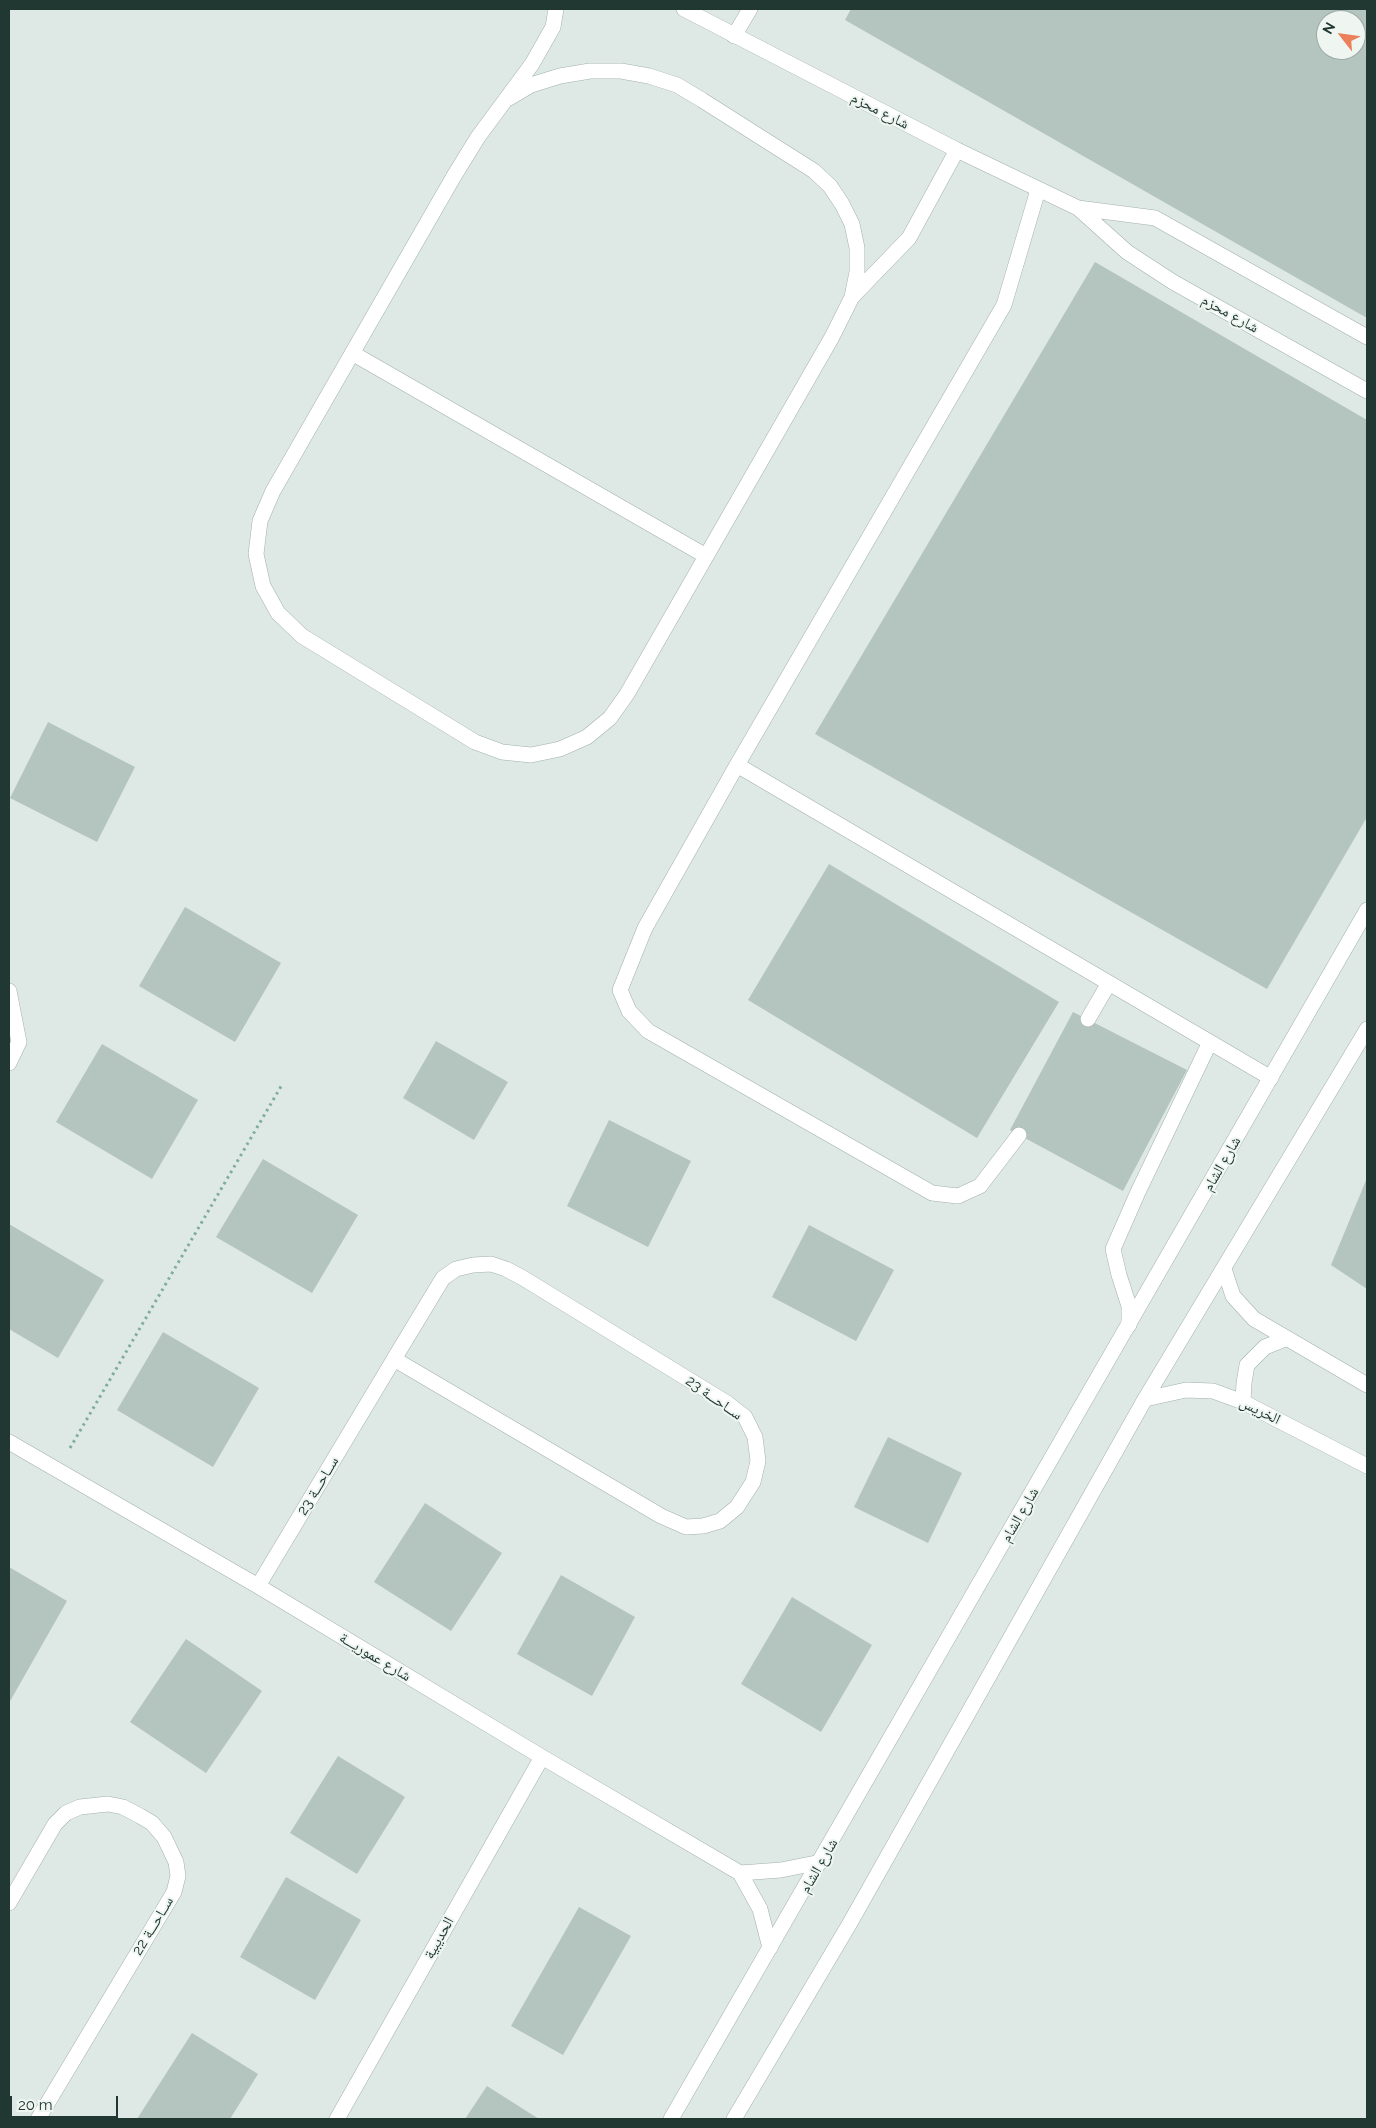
<!DOCTYPE html>
<meta charset="utf-8">
<style>
body{margin:0}
#map{position:relative;width:1376px;height:2128px;overflow:hidden;background:#dee9e5;font-family:Raleway,sans-serif}
canvas{display:block}
.frame{position:absolute;inset:0;border:10px solid #213832;pointer-events:none}
.north{position:absolute;left:1316px;top:10px;width:50px;height:50px;box-sizing:border-box;background:#eff6f2;border:1px solid #9daaa5;border-radius:50%;rotate:300deg;font-size:14px;font-weight:700;line-height:20px;text-align:center;color:#213832}
.north::after{content:'';display:block;margin:auto;width:18px;height:22px;background:#eb805a;clip-path:polygon(50% 0,100% 100%,50% 72%,0 100%)}
.scale{position:absolute;left:10px;top:2096px;width:108px;height:22px;box-sizing:border-box;border:2px solid #213832;border-top:0;padding-left:6px;font-size:15px;line-height:18px;white-space:nowrap;color:#213832;-webkit-text-stroke:4px #eff6f2;paint-order:stroke}
</style>
<div id="map">
<canvas width="1376" height="2128"></canvas>
<div class="frame"></div>
<div class="north">N</div>
<div class="scale">20 m</div>
</div>
<script>
const ctx = document.querySelector('canvas').getContext('2d');
ctx.lineJoin = 'round';
function paint(path, color) { ctx.fillStyle = color; ctx.fill(path, 'evenodd'); }
const shape = rows => new Path2D(rows.map(r => 'M' + r).join(''));
function strokePath(path, color, width, dash) { ctx.strokeStyle = color; ctx.lineWidth = width; ctx.lineCap = dash ? 'butt' : 'round'; ctx.setLineDash(dash || []); ctx.stroke(path); }
function drawText(font, color, halo, rows, align = 'center') {
  ctx.font = font + ' Raleway,"Noto Naskh Arabic",sans-serif'; ctx.lineWidth = 4; ctx.setLineDash([]); ctx.textBaseline = 'middle'; ctx.strokeStyle = halo; ctx.fillStyle = color; for (const [text, x, y, turn = 0] of rows) {
    ctx.save(); ctx.translate(x, y); ctx.rotate((+turn || 0) * Math.PI / 180); ctx.textAlign = isNaN(turn) ? turn : align; if (halo) ctx.strokeText(text, 0, 0); ctx.fillText(text, 0, 0); ctx.restore();
  }
}
paint(shape([
 [851,9,1367,9,1367,318,845,20],
 [1326,20,1356,20,1356,50,1326,50],
 [1095,262,1367,420,1367,817,1267,989,815,734],
 [48,722,135,767,97,842,10,798],
 [829,864,1059,1002,977,1138,748,1000],
 [185,907,281,963,235,1042,139,986],
 [1073,1012,1187,1070,1123,1191,1010,1130],
 [436,1041,508,1082,474,1140,403,1098],
 [102,1044,198,1100,152,1179,56,1122],
 [609,1120,691,1161,648,1247,567,1206],
 [263,1159,358,1215,312,1293,216,1237],
 [1367,1178,1367,1289,1331,1265],
 [9,1224,104,1280,58,1358,9,1329],
 [809,1225,894,1270,856,1341,772,1297],
 [163,1332,259,1388,213,1467,117,1410],
 [888,1437,962,1473,928,1543,854,1507],
 [425,1503,502,1553,451,1631,374,1582],
 [9,1567,67,1601,9,1703],
 [561,1575,635,1617,592,1696,517,1654],
 [792,1597,872,1645,821,1732,741,1684],
 [186,1639,262,1691,206,1773,130,1722],
 [338,1756,405,1797,357,1874,290,1833],
 [286,1877,361,1920,315,2000,240,1957],
 [579,1907,631,1936,563,2055,511,2026],
 [192,2033,258,2074,230,2119,137,2119],
 [487,2086,539,2119,465,2119]
]), '#b4c4be');
const service = shape([
 [556,9,553,27,532,64,478,137,454,176,273,491,260,521,256,554,263,586,278,613,302,636,475,742,502,752,531,755,560,749,587,737,610,718,627,694,832,337,852,297,909,238,957,150],
 [509,98,531,85,560,76,590,71,621,71,649,76,677,85,702,100,814,171,830,186,842,204,852,224,857,248,857,272,852,297],
 [352,353,706,556],
 [737,765,1271,1078],
 [1088,1019,1109,983],
 [1019,1135,980,1186,958,1196,932,1193,648,1031,629,1011,620,990,645,928,737,765,1004,305,1038,190],
 [1129,1325,1129,1306,1119,1275,1113,1249,1138,1192,1210,1042]
]);
const minor = shape([
 [734,36,750,9],
 [9,991,19,1042,9,1063],
 [491,1264,506,1269,523,1278,727,1403,745,1417,755,1437,758,1461,753,1482,737,1507,720,1521,703,1526,686,1527,661,1516,394,1359,443,1278,456,1269,473,1265,491,1264],
 [1224,1269,1233,1296,1254,1319,1367,1385],
 [1145,1399,1186,1390,1213,1391,1243,1402,1367,1466],
 [1243,1402,1244,1383,1247,1365,1265,1347,1285,1339],
 [9,1442,258,1586,542,1757,740,1873,760,1909,770,1948],
 [258,1586,394,1359],
 [740,1873,781,1870,821,1862],
 [9,1903,55,1824,66,1813,80,1807,108,1804,123,1807,140,1816,152,1823,164,1837,176,1862,178,1876,174,1892,38,2119],
 [337,2119,542,1757]
]);
const tertiary = shape([
 [684,9,957,150,1078,208,1155,218,1367,337],
 [1078,208,1127,252,1173,282,1367,391],
 [671,2119,1367,910],
 [734,2119,850,1923,1145,1399,1367,1029]
]);
strokePath(service, '#a2b0ac', 16);
strokePath(minor, '#a2b0ac', 16);
strokePath(tertiary, '#a2b0ac', 16);
strokePath(shape([
 [70,1448,283,1083]
]), '#80ac9e', 3, [2.5, 4]);
strokePath(service, '#fff', 15);
strokePath(minor, '#fff', 15);
strokePath(tertiary, '#fff', 15);
drawText('15px', '#213832', '#eff6f2', [
 ["شارع محزم",880,111,27],
 ["شارع محزم",1230,314,29],
 ["شارع الشام",1222,1164,-60],
 ["ســاحـــة 23",714,1398,35],
 ["الخريس",1260,1411,26],
 ["ســاحـــة 23",318,1486,-59],
 ["شارع الشام",1020,1515,-60],
 ["شارع عموريـــة",375,1657,31],
 ["شارع الشام",819,1866,-60],
 ["ســاحـــة 22",153,1926,-59],
 ["الحديبية",439,1938,-61]
]);
</script>
